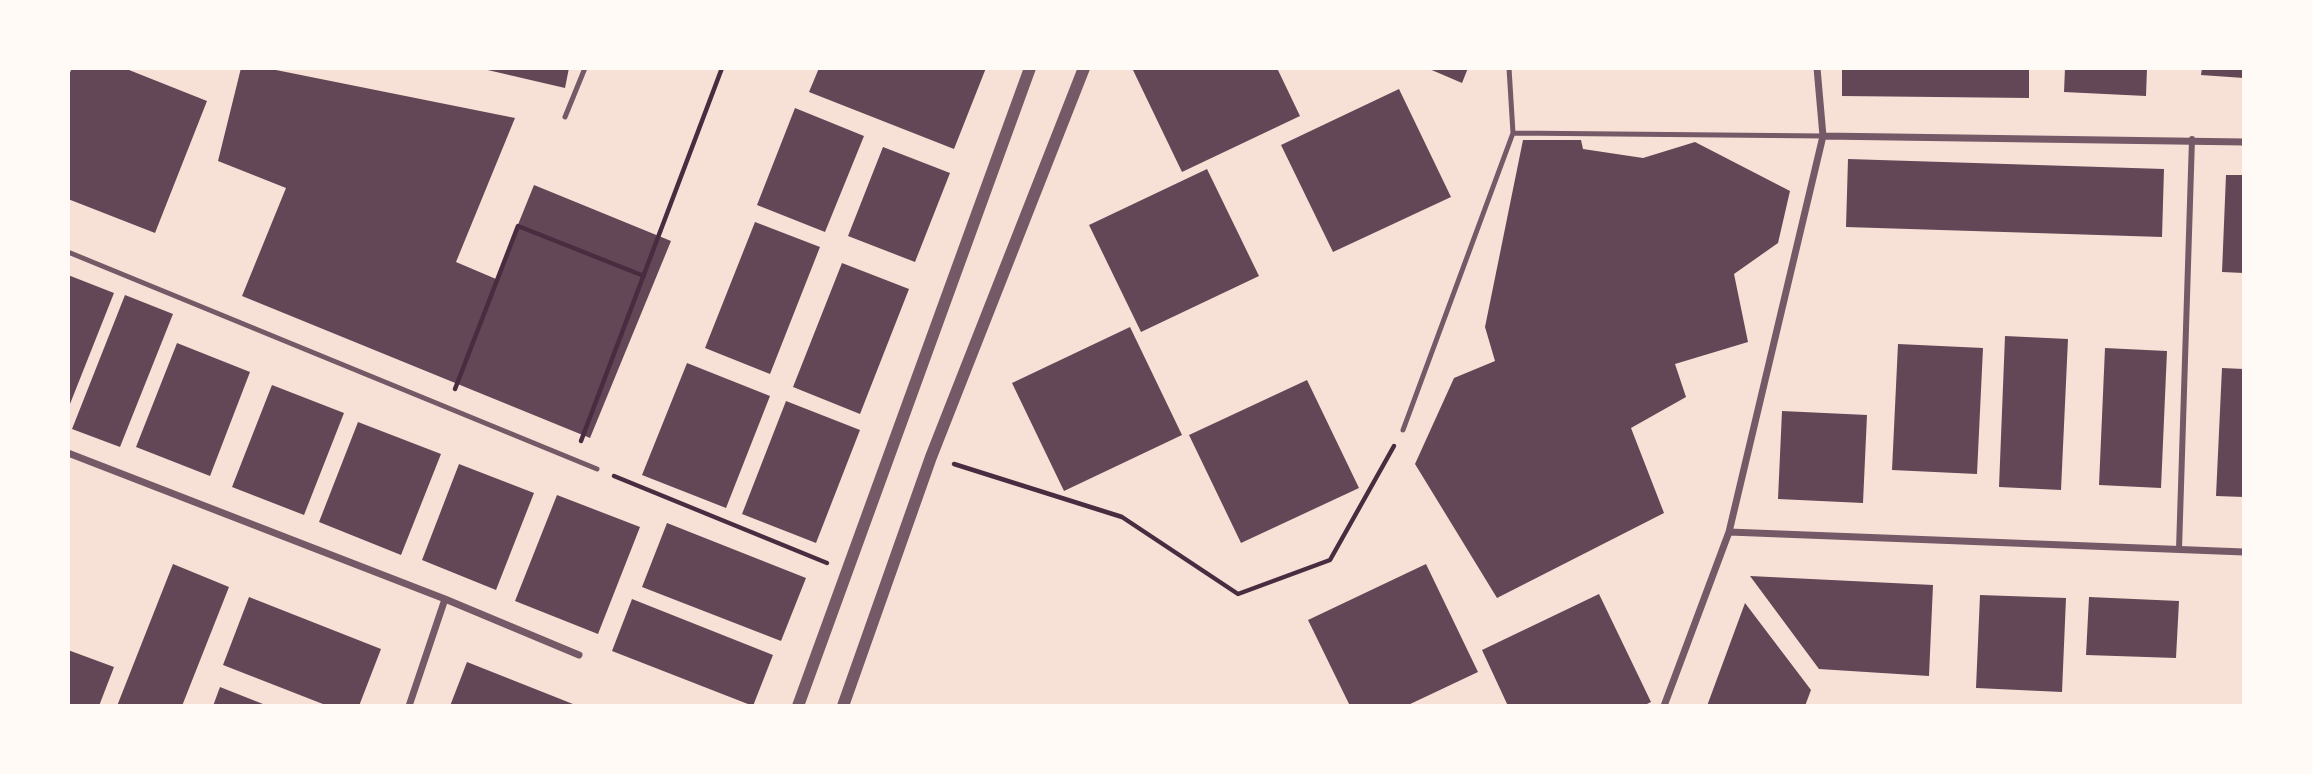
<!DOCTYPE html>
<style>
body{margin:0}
#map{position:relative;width:2312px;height:774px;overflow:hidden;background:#f7e1d7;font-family:Helvetica,sans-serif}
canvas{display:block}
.frame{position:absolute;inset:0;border:70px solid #fffaf5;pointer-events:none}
</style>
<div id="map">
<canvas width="2312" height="774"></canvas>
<div class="frame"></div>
</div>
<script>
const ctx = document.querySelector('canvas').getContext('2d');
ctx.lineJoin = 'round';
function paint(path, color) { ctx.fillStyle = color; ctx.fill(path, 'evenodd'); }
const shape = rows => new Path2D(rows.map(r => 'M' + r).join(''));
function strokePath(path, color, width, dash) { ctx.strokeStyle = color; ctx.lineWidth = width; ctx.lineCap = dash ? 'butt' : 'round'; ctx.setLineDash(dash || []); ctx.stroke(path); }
paint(shape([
 [72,68,124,68,207,101,155,233,68,199,68,77],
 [241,68,266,68,515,118,456,262,496,279,534,185,671,241,590,438,242,296,286,188,218,161],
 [479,68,569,68,565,88],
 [819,68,986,68,954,149,809,92],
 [1132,68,1277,68,1300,116,1182,172],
 [1427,68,1468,68,1462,83],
 [1842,68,2029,68,2029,98,1842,96],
 [2065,68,2147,68,2146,96,2064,92],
 [2202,68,2244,68,2244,78,2201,75],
 [1399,89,1451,197,1333,252,1281,145],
 [795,108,864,136,825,232,757,205],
 [1523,140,1581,140,1583,149,1643,158,1695,142,1790,191,1778,243,1734,274,1748,342,1675,364,1686,397,1631,428,1664,513,1497,598,1415,464,1454,378,1495,361,1485,327],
 [883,147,950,173,915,262,848,236],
 [1848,159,2164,169,2162,237,1846,227],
 [1207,169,1259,276,1141,332,1089,225],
 [2226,175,2244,175,2244,273,2222,272],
 [755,222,820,247,770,374,705,348],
 [842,263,909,289,860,414,793,387],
 [68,275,114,293,68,409],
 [125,295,173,314,120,447,72,429],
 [1130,327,1182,435,1064,491,1012,383],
 [2005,336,2068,339,2061,490,1999,487],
 [177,343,250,372,210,476,136,447],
 [1898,344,1983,348,1977,474,1892,470],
 [2105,348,2167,351,2161,488,2099,485],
 [687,363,770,396,726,508,642,475],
 [2222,368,2244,369,2244,497,2216,496],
 [1307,380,1359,488,1241,543,1189,435],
 [272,385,344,413,304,515,232,487],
 [786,401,860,430,816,543,742,514],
 [1782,411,1867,415,1863,503,1778,499],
 [358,422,441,454,401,555,319,522],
 [459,464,534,493,496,590,422,560],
 [557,495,640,527,598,634,515,601],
 [667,523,806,578,781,641,642,587],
 [173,564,229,587,182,706,117,706],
 [1426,564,1478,672,1406,706,1350,706,1308,620],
 [1750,576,1933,585,1929,676,1819,669],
 [1599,594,1651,702,1643,706,1508,706,1482,650],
 [1980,595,2066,598,2062,692,1976,688],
 [249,597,381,649,359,706,328,706,223,665],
 [2089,597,2179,601,2176,658,2086,655],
 [632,599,773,655,753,706,612,651],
 [1745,603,1811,690,1805,706,1707,706],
 [68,650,114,667,99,706,68,706],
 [467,662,578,706,450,706],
 [220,687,268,706,213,706]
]), '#644757');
strokePath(shape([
 [455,389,518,226,644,276],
 [581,441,722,68],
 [954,464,1122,517,1238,594,1330,560,1394,446],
 [614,476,827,563]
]), '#4a2c40', 4.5);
strokePath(shape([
 [565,117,585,68],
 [1513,133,1823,136],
 [68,252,597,469],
 [1403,430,1513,133,1509,68]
]), '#755966', 5);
strokePath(shape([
 [2179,549,2192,139]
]), '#755966', 6);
strokePath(shape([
 [1823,136,2244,142],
 [68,453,445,599,579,655],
 [1729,532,2244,552],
 [409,706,445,599],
 [1664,706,1729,532,1823,136,1817,68]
]), '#755966', 7);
strokePath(shape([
 [798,706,1030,68],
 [843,706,931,457,1084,68]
]), '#755966', 12);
</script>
